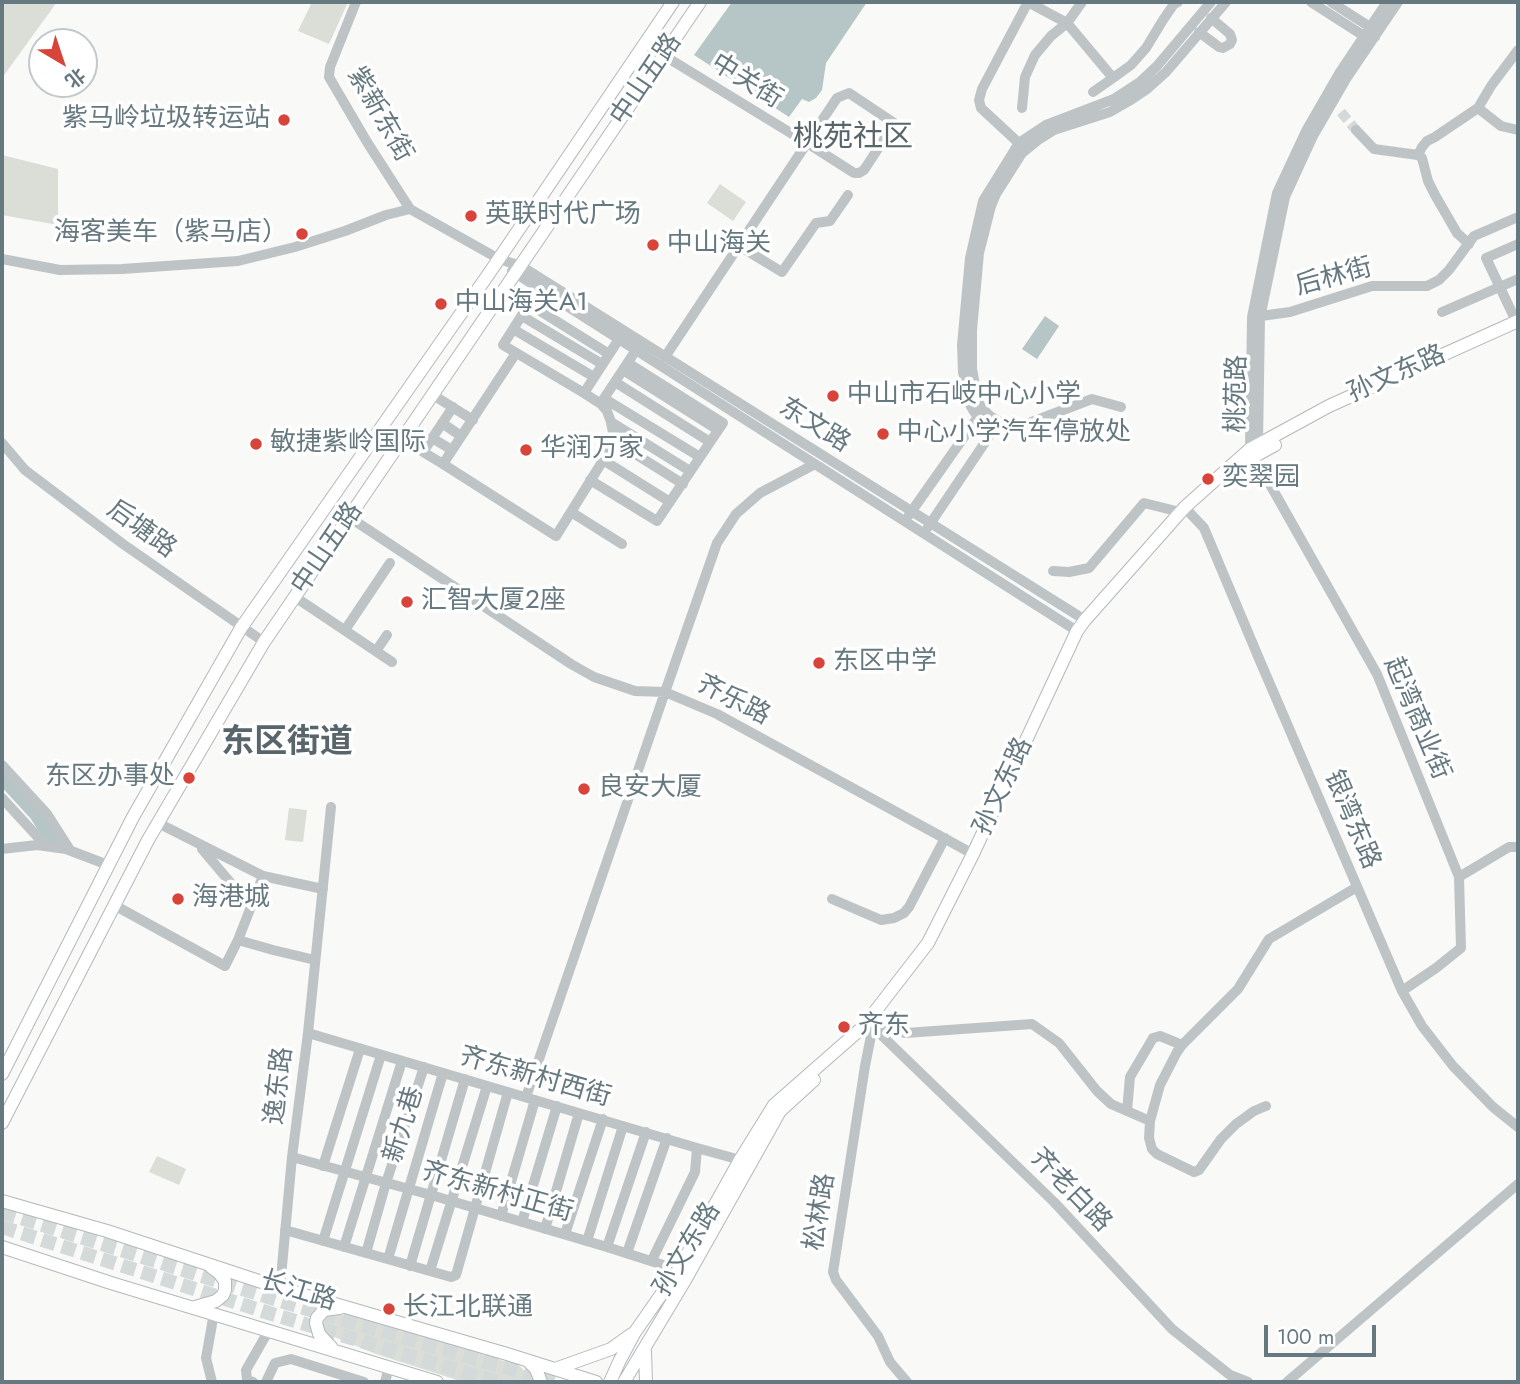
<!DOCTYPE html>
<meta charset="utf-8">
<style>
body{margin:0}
#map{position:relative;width:1520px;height:1384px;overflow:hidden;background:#f9f9f7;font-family:Jost,"Noto Sans SC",sans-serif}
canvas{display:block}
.frame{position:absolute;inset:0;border:4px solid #667980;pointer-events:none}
.north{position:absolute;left:28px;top:28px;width:70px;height:70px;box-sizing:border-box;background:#fff;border:2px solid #c2c9cc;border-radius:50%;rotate:141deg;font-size:19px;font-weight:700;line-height:28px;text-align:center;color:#667980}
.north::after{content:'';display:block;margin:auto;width:24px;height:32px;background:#d84439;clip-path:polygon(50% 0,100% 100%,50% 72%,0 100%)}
.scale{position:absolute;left:1264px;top:1325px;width:112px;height:32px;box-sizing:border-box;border:4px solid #667980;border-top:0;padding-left:9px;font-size:21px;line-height:24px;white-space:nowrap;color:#667980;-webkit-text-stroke:5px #fff;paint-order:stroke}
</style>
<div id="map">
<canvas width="1520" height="1384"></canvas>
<div class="frame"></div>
<div class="north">北</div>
<div class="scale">100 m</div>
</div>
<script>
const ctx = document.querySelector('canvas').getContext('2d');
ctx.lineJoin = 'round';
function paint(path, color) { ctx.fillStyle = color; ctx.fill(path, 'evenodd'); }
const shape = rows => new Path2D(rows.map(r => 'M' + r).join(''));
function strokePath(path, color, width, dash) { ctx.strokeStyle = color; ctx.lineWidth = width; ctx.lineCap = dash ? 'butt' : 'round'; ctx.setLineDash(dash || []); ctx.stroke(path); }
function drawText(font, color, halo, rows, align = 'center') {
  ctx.font = font + ' Jost,"Noto Sans SC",sans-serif'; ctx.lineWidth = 7; ctx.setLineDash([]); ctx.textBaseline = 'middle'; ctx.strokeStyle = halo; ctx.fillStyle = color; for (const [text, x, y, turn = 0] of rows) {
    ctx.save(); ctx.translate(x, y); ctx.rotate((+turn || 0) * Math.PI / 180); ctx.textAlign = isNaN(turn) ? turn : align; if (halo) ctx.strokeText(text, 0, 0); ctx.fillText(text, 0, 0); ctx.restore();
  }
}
paint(shape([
 [2,2,57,2,2,78],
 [312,2,348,2,329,44,298,31],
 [2,155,58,169,58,225,2,215],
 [720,184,746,202,733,221,707,203],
 [289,808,307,810,303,842,285,840],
 [157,1156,186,1169,179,1185,149,1172],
 [335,1313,384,1323,520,1366,529,1376,530,1382,463,1382,376,1354,327,1334,322,1324,324,1318,326,1315]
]), '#daded7');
paint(shape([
 [732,2,867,2,826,63,822,90,816,98,809,102,802,99,789,117,694,55],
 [1045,316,1059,326,1037,359,1022,349]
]), '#b6c5c6');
strokePath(shape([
 [2,777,36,814,53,841]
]), '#b6c5c6', 14);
strokePath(shape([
 [1341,112,1356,130]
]), '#d4d9d9', 10, [10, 5]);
strokePath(shape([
 [2,1212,277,1300,554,1382],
 [2,1227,272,1314,496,1382]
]), '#d4d9d9', 14, [14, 7]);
const major = shape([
 [1241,467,1253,457,1275,445],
 [2,1074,133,817,241,628,490,272,673,2],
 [2,1123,148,840,264,642,700,2],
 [2,1201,107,1231,280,1288,507,1354,596,1382],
 [2,1247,111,1283,437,1382],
 [195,1307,216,1301,223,1295,225,1290,225,1281,219,1273,211,1267],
 [332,1348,319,1334,316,1323,317,1318,324,1310,340,1308],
 [645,1351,646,1382],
 [529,1362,536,1369,541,1382],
 [555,1369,611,1349,632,1334],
 [610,1382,619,1362,635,1332,679,1269,740,1160,774,1105,863,1027,928,943,973,854,1077,631,1085,620,1185,507,1250,449,1329,406,1518,321],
 [624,1382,684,1282,780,1111,814,1080]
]);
strokePath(major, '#b2b8bb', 14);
strokePath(shape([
 [356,2,330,67,329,77,367,142,410,209],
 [1028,2,1067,23,1113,78,1131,65,1146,48,1163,20,1174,4,1178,2],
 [1311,2,1364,36,1375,37,1370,27,1331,2],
 [1387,2,1340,72,1306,131,1277,193,1252,317,1250,449,1377,674,1459,877,1461,948,1436,968,1402,991],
 [1199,32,1219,47,1223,48,1230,44,1232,40,1230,34,1211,18],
 [663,55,807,143,837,98,849,93,894,123],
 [1093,92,1113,78],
 [1022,108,1025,77,1035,55,1051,36,1067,23,1082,2],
 [1478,108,1501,126,1518,130],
 [1356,130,1374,149,1418,155,1422,147,1427,141,1435,137,1478,108,1491,86,1518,50],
 [1022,146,981,108,979,100,982,89,1028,2],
 [1418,155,1422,158,1428,181,1435,195,1457,233,1469,244],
 [739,246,782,272,816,223,830,221,848,195],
 [2,259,60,270,122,269,238,261,295,247,345,231,386,215,410,209,499,259,521,266,1085,620],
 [512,271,1077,631],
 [1442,312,1518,279],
 [522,316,602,364],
 [1261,316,1290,312,1372,286,1427,286,1439,280,1449,270,1474,236,1518,217],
 [1516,321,1486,258,1518,244],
 [513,329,594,377],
 [516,353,443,464,556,536,612,446,613,433,611,422,607,411,601,404,584,393,503,345,529,304,609,354],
 [665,357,807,143,854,173,859,173,864,170,885,138],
 [623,370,718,430],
 [615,382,710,442],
 [584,393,619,339],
 [433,395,473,420],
 [605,399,700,457],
 [601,403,636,350],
 [1121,407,1092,399,1029,423,1005,425,990,416,981,407,978,401,972,369,972,330,979,253,991,206,996,194,1022,153,1038,140,1054,130,1110,112,1129,101,1147,89,1166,72,1226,2],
 [611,422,690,471],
 [442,423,461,436],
 [995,424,978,417,973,410,969,403,963,372,962,345,970,258,983,201,1019,143,1046,125,1114,99,1140,82,1157,66,1211,2],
 [432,438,452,450],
 [613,440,683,484],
 [2,443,25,470,123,544,264,642],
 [1256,450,1258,445,1260,318,1285,197,1313,136,1346,79,1398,2],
 [603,460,670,502],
 [443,464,423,452,453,407],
 [590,480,657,521,723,423,628,363],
 [571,512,622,544],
 [909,515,978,417,983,414],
 [349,517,571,664,594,677,635,691,665,692,717,543,736,514,760,493,815,464],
 [928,527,994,429,996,424,993,420],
 [1053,571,1069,572,1089,568,1144,503,1180,512,1188,511,1204,528,1260,661,1402,991,1422,1026,1453,1066,1493,1107,1518,1127],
 [295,597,392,662],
 [345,630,390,563],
 [376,651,387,635],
 [2,765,47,814,70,850],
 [2,798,46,846],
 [158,823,263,876,323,889],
 [2,849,37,845,66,849,108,865],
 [202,849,251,907],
 [263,876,238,940,273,950,315,960],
 [1459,877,1509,847,1518,847],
 [832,899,881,920,894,918,904,913,909,907,945,838],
 [114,905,225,966,238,940],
 [873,1027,1054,1202,1172,1329,1230,1375,1248,1382],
 [308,1033,697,1148,744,1161],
 [526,1097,665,692,717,714,973,854],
 [1127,1111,1130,1077,1153,1038,1160,1036,1182,1045],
 [1150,1121,1160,1085,1177,1052,1182,1045,1238,989,1269,939,1357,887],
 [292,1157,431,1195,607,1247,682,1271],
 [323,1166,360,1049],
 [501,1216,535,1100],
 [522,1222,557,1106],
 [545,1229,579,1113],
 [285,1230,451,1277,456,1275,508,1092],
 [565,1234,603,1119],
 [323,1241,381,1055],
 [587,1241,623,1126],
 [344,1247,402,1061],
 [607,1247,646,1132],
 [366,1253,386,1183,424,1067],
 [627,1253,667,1138],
 [388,1259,443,1073],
 [652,1260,695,1172,697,1148],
 [410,1266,465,1079],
 [430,1271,487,1086],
 [280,1288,292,1157,308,1033,331,807],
 [212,1382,206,1358,214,1313],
 [253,1382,247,1380,246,1370,269,1330],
 [266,1382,275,1363,291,1359,364,1382],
 [385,1382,389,1367],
 [907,1382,890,1362,878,1336,836,1280,833,1272,865,1066,873,1026,906,1033,1032,1024,1059,1043,1097,1091,1111,1104,1150,1121,1149,1138,1152,1149,1157,1154,1194,1172,1199,1170,1221,1139,1236,1124,1254,1111,1266,1106],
 [1287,1382,1518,1184]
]), '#bec4c6', 10);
strokePath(major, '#fff', 12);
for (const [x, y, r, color] of [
 [284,120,7,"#d84439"],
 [471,216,7,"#d84439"],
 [302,234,7,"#d84439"],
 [653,245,7,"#d84439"],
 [441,304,7,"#d84439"],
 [833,396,7,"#d84439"],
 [883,434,7,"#d84439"],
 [256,444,7,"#d84439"],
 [526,450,7,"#d84439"],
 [1208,479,7,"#d84439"],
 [407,602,7,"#d84439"],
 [819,663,7,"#d84439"],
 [189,778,7,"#d84439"],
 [584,789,7,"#d84439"],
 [178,899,7,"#d84439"],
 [844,1027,7,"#d84439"],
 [389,1309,7,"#d84439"]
]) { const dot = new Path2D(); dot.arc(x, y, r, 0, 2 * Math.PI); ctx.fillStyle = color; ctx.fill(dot); strokePath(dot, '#fff', 2.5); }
drawText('26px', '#667980', '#fff', [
 ["中山五路",647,80,-56],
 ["中关街",746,82,32],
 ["紫新东街",379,115,60],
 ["后林街",1334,278,-15],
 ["孙文东路",1397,375,-24],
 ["桃苑路",1238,394,-89],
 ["东文路",814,426,32],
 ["后塘路",141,530,36],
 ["中山五路",328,549,-56],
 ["齐乐路",733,701,27],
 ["起湾商业街",1416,719,67],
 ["孙文东路",1004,787,-65],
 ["银湾东路",1351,820,67],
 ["齐东新村西街",535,1078,16],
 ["逸东路",280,1086,-83],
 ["新九巷",405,1125,-73],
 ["齐老白路",1070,1191,46],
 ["齐东新村正街",497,1193,16],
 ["松林路",821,1212,-81],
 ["孙文东路",688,1250,-59],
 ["长江路",298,1292,17]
]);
drawText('26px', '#667980', '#fff', [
 ["紫马岭垃圾转运站",270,120,"right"],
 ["英联时代广场",485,216],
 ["海客美车（紫马店）",288,234,"right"],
 ["中山海关",667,245],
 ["中山海关A1",455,304],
 ["中山市石岐中心小学",847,396],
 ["中心小学汽车停放处",897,434],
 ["敏捷紫岭国际",270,444],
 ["华润万家",540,450],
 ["奕翠园",1222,479],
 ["汇智大厦2座",421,602],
 ["东区中学",833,663],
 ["东区办事处",175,778,"right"],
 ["良安大厦",598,789],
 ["海港城",192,899],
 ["齐东",858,1027],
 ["长江北联通",403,1309]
], 'left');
drawText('30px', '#58666c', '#fff', [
 ["桃苑社区",853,139]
]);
drawText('bold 33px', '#58666c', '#fff', [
 ["东区街道",287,744]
]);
</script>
